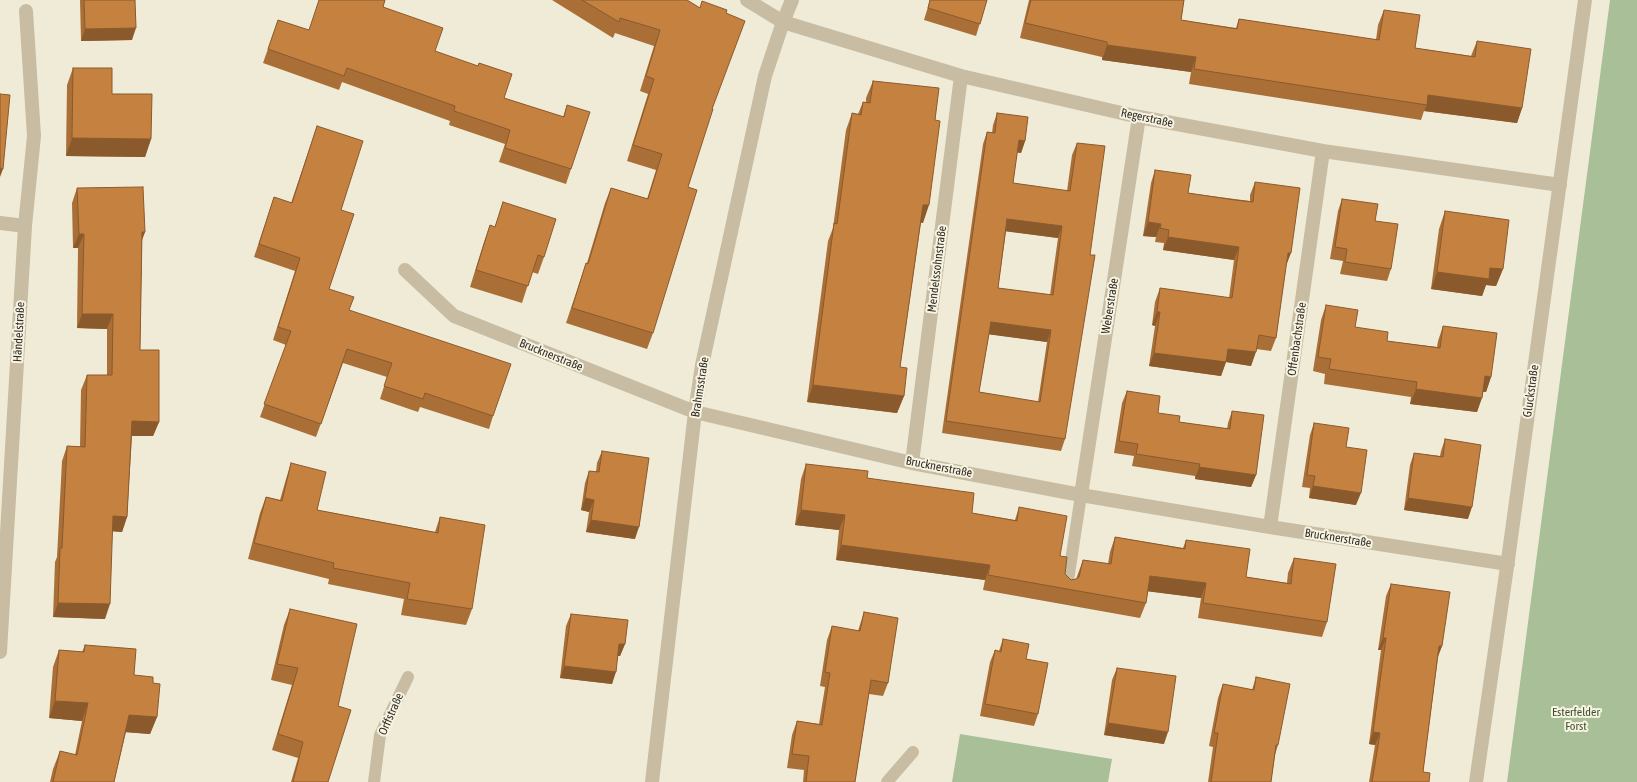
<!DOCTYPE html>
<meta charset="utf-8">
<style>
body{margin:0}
canvas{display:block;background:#f0ebd7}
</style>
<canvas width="1637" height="782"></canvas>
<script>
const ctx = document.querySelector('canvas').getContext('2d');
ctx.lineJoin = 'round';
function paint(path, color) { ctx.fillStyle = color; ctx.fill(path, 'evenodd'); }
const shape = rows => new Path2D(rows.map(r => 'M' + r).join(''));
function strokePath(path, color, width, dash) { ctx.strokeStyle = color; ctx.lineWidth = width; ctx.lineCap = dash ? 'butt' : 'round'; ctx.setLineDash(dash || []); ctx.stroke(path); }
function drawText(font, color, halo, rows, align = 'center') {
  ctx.font = font + ' "Asap Condensed",sans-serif'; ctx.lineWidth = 4; ctx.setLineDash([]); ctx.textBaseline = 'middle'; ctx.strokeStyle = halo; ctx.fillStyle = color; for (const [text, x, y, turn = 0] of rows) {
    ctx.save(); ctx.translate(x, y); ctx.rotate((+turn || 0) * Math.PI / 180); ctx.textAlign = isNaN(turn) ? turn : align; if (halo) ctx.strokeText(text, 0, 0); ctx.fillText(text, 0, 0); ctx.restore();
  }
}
paint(shape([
 [1610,0,1637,0,1637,782,1507,782],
 [960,734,1112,759,1108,782,952,782]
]), '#a8bf97');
strokePath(shape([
 [1067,587,1081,495],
 [374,782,380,735,408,677],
 [887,782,913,752]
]), '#c8bda3', 12);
strokePath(shape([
 [747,0,783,22,961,76,1139,117,1323,151,1560,185],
 [0,223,25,226],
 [405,270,454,316,695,412,912,463,1081,495,1270,527,1508,564],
 [912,463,961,76],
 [1081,495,1139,117],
 [1270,527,1323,151],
 [0,652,25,226,34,136,26,11],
 [652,782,695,412,702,365,765,76,783,22,792,0],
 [1476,782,1507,567,1585,0]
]), '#c8bda3', 14);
paint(shape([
 [80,0,135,0,132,40,81,41],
 [552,0,687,0,700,8,726,13,712,109,688,187,653,333,647,349,566,323,586,263,587,263,605,203,611,188,647,199,656,170,627,161,648,94,640,91,654,46,615,33,613,38],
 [930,0,987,0,976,36,924,20],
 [1029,0,1184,0,1181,20,1236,28,1239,19,1376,40,1378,25,1384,10,1415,48,1471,56,1477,41,1522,108,1517,123,1424,111,1421,120,1189,84,1191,72,1102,60,1102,57,1020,38],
 [383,7,435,51,504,98,563,117,567,105,571,169,566,184,499,162,505,144,449,125,450,121,342,82,339,90,263,63,278,20,308,30],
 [73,68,112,94,151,139,145,157,66,156,67,85],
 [873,81,923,223,921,222,900,367,904,396,897,413,807,402,828,241,833,228,846,130,852,113,858,114,863,102,866,102,866,98],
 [997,113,1025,141,1021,153,1017,152,1013,183,1067,191,1072,155,1077,143,1065,439,1061,451,942,433,983,144,987,132,992,133,993,125],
 [1006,231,1058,238,1050,295,998,288],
 [989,334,1047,342,1038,402,979,392],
 [317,126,341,210,329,289,349,310,493,416,489,429,420,407,418,412,380,399,387,377,343,363,316,437,260,417,286,345,273,340,295,271,254,257,274,197,291,203],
 [1155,170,1188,193,1250,201,1250,195,1255,182,1286,266,1276,338,1271,351,1256,349,1251,366,1226,362,1221,376,1149,366,1155,326,1152,325,1155,302,1160,288,1229,298,1234,260,1163,250,1164,243,1155,242,1156,237,1143,236,1151,183],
 [77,188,145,232,142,240,140,350,159,422,153,436,132,436,127,517,122,532,112,531,105,619,53,617,55,562,57,557,62,461,67,446,80,447,81,390,87,375,107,375,107,329,77,328,78,248,73,248,72,203],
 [1342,199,1375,221,1391,269,1387,281,1340,274,1343,261,1330,259,1338,211],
 [503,202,544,257,538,274,532,272,522,303,470,287,484,242,490,225,495,227],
 [1445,211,1503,269,1496,286,1486,285,1482,296,1431,289,1439,229],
 [1326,305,1355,327,1387,341,1437,347,1438,341,1443,326,1491,377,1486,392,1483,392,1477,412,1410,404,1411,397,1324,384,1325,374,1313,371,1321,320],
 [1127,391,1158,413,1179,422,1227,429,1228,423,1232,411,1256,475,1251,487,1195,479,1195,476,1132,466,1134,456,1114,453,1122,403],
 [1314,423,1346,447,1356,505,1309,498,1310,488,1302,487,1310,435],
 [1445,439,1468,519,1404,510,1410,465,1414,453,1440,456,1441,451],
 [602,451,635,539,586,532,589,512,581,510,585,483,589,471,596,472,597,463],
 [291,463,317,510,435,532,440,517,472,609,466,625,401,615,404,599,328,584,329,579,248,559,260,513,266,497,280,500,286,479],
 [806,464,867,478,972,513,1015,520,1019,507,1060,556,1065,574,1071,580,1076,579,1083,560,1108,564,1110,552,1115,537,1183,548,1186,540,1246,577,1287,583,1288,573,1294,558,1327,622,1322,637,1198,618,1201,598,1148,591,1146,603,1140,618,983,590,985,580,836,560,839,530,795,525,801,479],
 [1391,584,1442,646,1438,657,1423,772,1429,782,1369,782,1375,745,1369,744,1381,650,1378,650,1386,596],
 [290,609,338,706,328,782,291,782,298,758,272,750,292,685,271,680,284,625],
 [864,612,888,683,883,696,869,694,855,782,803,782,804,770,787,768,792,735,797,721,819,724,825,687,820,686,827,640,832,626,858,631],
 [571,614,625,644,620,656,618,656,612,684,560,678,566,626],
 [1003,639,1026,659,1038,714,1034,726,980,716,990,662,995,650,999,651],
 [85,645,134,675,153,683,157,717,150,734,126,732,114,782,50,782,53,769,60,751,75,755,82,721,49,718,53,667,59,650,82,652],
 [1117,668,1164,744,1104,735,1112,680],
 [1256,677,1278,745,1275,755,1271,782,1208,782,1213,747,1209,746,1218,698,1223,684,1252,690]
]), '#a96f37');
paint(shape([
 [136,28,132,40,81,41,85,29],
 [1107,45,1196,57,1191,72,1102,60],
 [1428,95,1522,108,1517,123,1424,111,1427,105],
 [72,138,151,139,145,157,66,156],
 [1019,140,1025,141,1021,153,1014,152],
 [0,168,3,169,0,177],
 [923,205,929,205,923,223,917,222],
 [1007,219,1062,226,1058,238,1003,231],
 [1148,222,1161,224,1156,237,1143,236],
 [142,232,145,232,139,247],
 [79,234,84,234,78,248,73,248],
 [1168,237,1239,247,1234,260,1163,250],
 [1288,253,1291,253,1286,266],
 [1490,268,1503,269,1496,286,1486,285,1482,296,1431,289,1437,272],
 [1157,312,1160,312,1155,326,1152,325],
 [82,314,113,314,107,329,77,328],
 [991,322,1051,330,1047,342,986,334],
 [1228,349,1256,352,1251,366,1226,362,1221,376,1149,366,1154,353],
 [1485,376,1491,377,1486,392,1480,391],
 [813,385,904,396,897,413,807,402],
 [1416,389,1482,398,1477,412,1410,404],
 [132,421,159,422,153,436,127,436],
 [1199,467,1256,475,1251,487,1195,479],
 [1313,486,1361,493,1356,505,1309,498],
 [585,498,594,500,589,512,581,510],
 [1408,498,1472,507,1468,519,1404,510],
 [801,510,845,515,839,530,795,525],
 [113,516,127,517,122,532,108,531],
 [591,520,639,527,635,539,586,532],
 [841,545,990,565,985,580,836,560],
 [1150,576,1206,583,1201,598,1145,591],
 [58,603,110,604,105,619,53,617],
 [1383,638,1386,638,1381,650,1378,650],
 [619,644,625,644,620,656,615,656],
 [1439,646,1442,646,1437,658],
 [564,666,616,672,612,684,560,678],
 [55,701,88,703,82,721,49,718],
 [129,715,157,717,150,734,123,732],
 [1108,723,1168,732,1164,744,1104,735],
 [1373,732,1380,733,1375,745,1369,744]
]), '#8a5a2d');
const building = shape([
 [84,0,135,0,136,28,85,29,84,0],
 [319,0,385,0,383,7,443,28,435,51,478,66,479,63,512,74,504,98,564,117,567,105,590,112,571,169,505,148,510,130,454,111,455,106,347,68,344,76,268,49,278,20,309,30,319,0],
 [582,0,687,0,700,8,702,1,727,10,726,13,745,21,712,109,713,109,688,187,697,190,653,333,572,308,586,263,588,264,611,188,648,199,662,154,633,145,654,79,646,76,660,30,620,18,619,22,582,0],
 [930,0,987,0,980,24,928,8,930,0],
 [1031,0,1184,0,1181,20,1237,29,1239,19,1379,40,1384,10,1420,15,1415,48,1475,57,1477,41,1531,49,1522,108,1428,95,1427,105,1194,69,1196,57,1107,45,1107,42,1025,23,1031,0],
 [73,68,112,68,112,94,152,94,151,139,72,138,73,68],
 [873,81,939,88,935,120,940,121,929,205,923,205,900,367,907,368,904,396,813,385,834,223,837,224,852,113,861,115,863,102,870,103,873,81],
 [0,94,10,95,3,169,0,168,0,94],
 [997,113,1028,117,1025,141,1019,140,1013,183,1070,191,1077,143,1105,146,1090,255,1095,255,1065,439,946,421,987,132,995,133,997,113],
 [1007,219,1062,226,1053,295,998,288,1007,219],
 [991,322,1051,330,1040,402,979,392,991,322],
 [317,126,363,141,341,210,354,214,329,289,354,297,349,310,511,364,493,416,425,393,423,399,384,386,392,363,347,349,321,424,264,404,291,331,278,327,300,258,259,244,274,197,292,203,317,126],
 [1155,170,1191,175,1188,193,1235,200,1253,202,1255,182,1300,188,1291,253,1288,253,1276,338,1259,335,1256,352,1228,349,1226,362,1154,353,1160,312,1157,312,1160,288,1232,298,1239,247,1168,237,1169,230,1160,228,1161,224,1148,222,1155,170],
 [143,187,145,232,142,232,140,350,159,350,159,422,132,421,127,517,113,516,110,604,58,603,60,548,62,548,67,446,85,447,87,375,112,375,113,314,82,314,84,234,79,234,77,188,143,187],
 [1342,199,1378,204,1375,221,1398,224,1391,269,1345,262,1347,249,1335,247,1342,199],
 [503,202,556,219,544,257,538,255,528,286,476,270,490,225,495,227,503,202],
 [1445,211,1509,220,1503,269,1490,268,1489,279,1437,272,1445,211],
 [1326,305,1358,310,1355,327,1388,332,1387,341,1440,348,1443,326,1497,333,1491,377,1485,376,1482,398,1416,389,1417,382,1329,369,1331,359,1318,357,1326,305],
 [1127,391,1160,396,1158,413,1180,416,1179,422,1230,429,1232,411,1264,415,1256,475,1199,467,1200,464,1136,454,1138,444,1119,441,1127,391],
 [1314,423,1349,428,1346,447,1367,450,1361,493,1313,486,1315,476,1307,475,1314,423],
 [1445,439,1481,445,1472,507,1408,498,1414,453,1443,457,1445,439],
 [602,451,649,458,639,527,591,520,594,500,585,498,589,471,599,472,602,451],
 [291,463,326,472,317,510,438,533,440,517,485,525,472,609,407,599,410,583,333,568,334,563,254,543,266,497,282,501,291,463],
 [806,464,868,471,867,478,974,493,972,513,1017,521,1019,507,1067,516,1060,556,1067,557,1065,574,1071,580,1076,579,1079,577,1083,560,1111,564,1115,537,1185,549,1186,540,1250,549,1246,577,1291,584,1294,558,1336,564,1327,622,1203,603,1206,583,1150,576,1146,603,988,575,990,565,841,545,845,515,801,510,806,464],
 [1391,584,1450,592,1442,646,1439,646,1423,772,1430,773,1429,782,1372,782,1380,733,1373,732,1386,638,1383,638,1391,584],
 [290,609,357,624,338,706,351,710,328,782,293,782,303,742,278,734,298,668,277,664,290,609],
 [864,612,898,618,888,683,871,680,855,782,806,782,809,756,792,754,797,721,822,725,830,673,825,672,832,626,860,631,864,612],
 [571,614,628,620,625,644,619,644,616,672,564,666,571,614],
 [1003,639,1029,644,1026,659,1048,663,1038,714,985,704,995,650,1001,652,1003,639],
 [85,645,136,649,134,675,153,677,153,683,160,684,157,717,129,715,114,782,53,782,60,751,77,755,88,703,55,701,59,650,84,652,85,645],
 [1117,668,1176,676,1168,732,1108,723,1117,668],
 [1256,677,1290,684,1278,745,1276,745,1271,782,1211,782,1218,733,1214,733,1223,684,1254,690,1256,677]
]);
paint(building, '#c58140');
strokePath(building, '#8a5a2d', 1);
drawText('12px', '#332d25', '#f8f4e3', [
 ["Regerstraße",1147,118,12],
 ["Mendelssohnstraße",937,269,-83],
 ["Weberstraße",1110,306,-81],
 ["Händelstraße",19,332,-87],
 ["Offenbachstraße",1297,339,-82],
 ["Brucknerstraße",551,355,22],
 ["Brahmsstraße",700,387,-81],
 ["Gluckstraße",1531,391,-82],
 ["Brucknerstraße",939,467,11],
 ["Brucknerstraße",1338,538,9],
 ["Orffstraße",391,714,-66]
]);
drawText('12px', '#395129', '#f8f4e3', [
 ["Esterfelder",1576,712],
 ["Forst",1576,726]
]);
</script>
